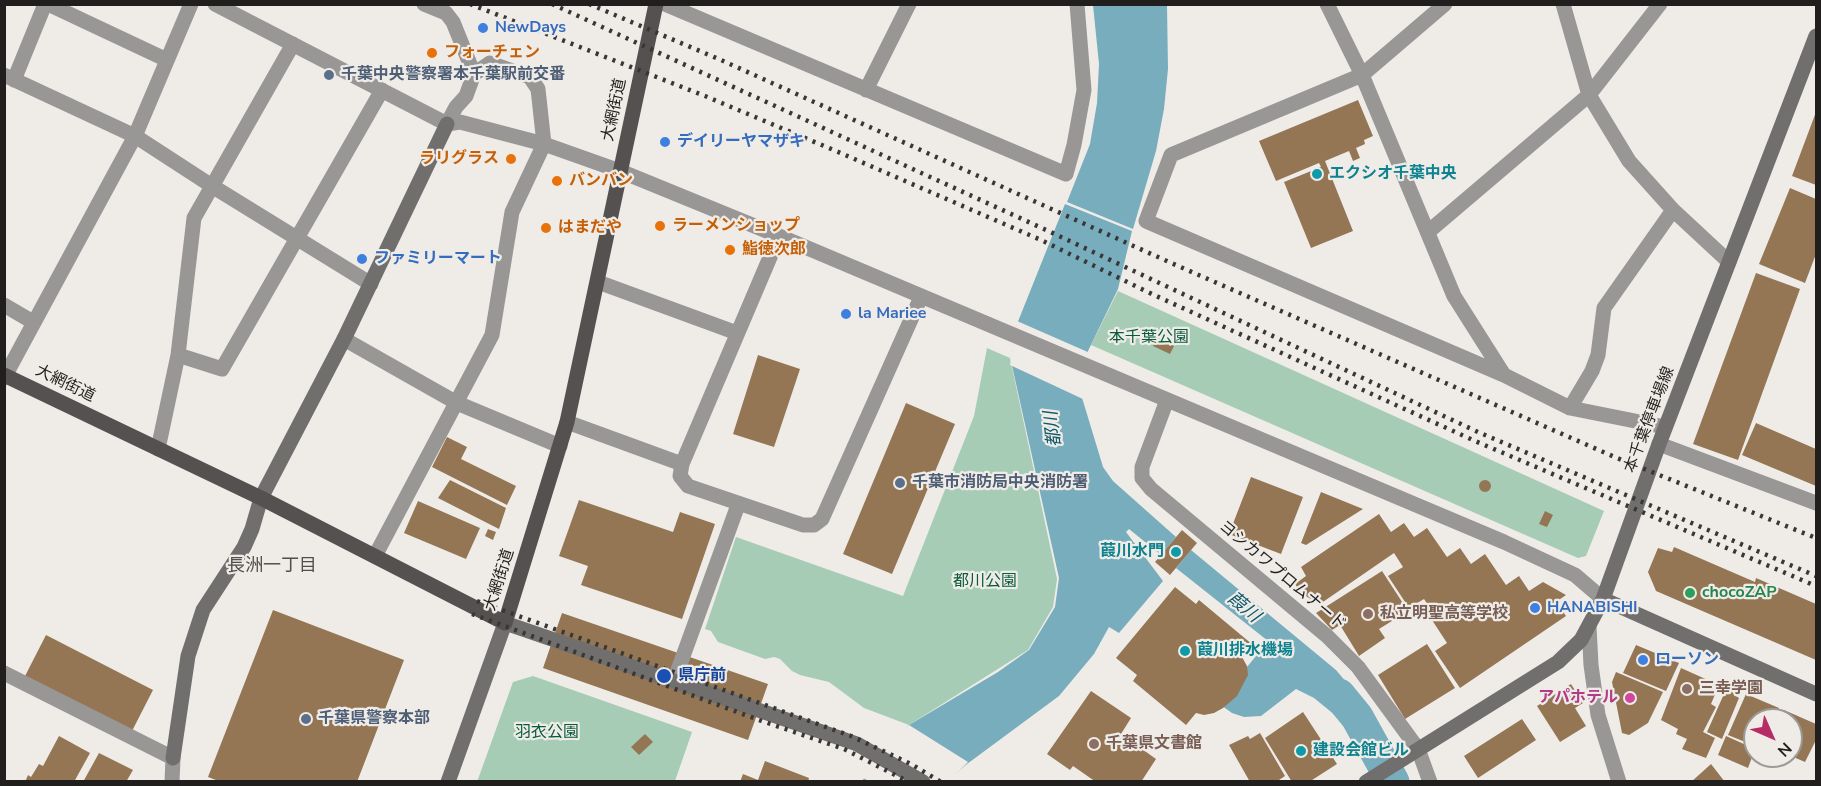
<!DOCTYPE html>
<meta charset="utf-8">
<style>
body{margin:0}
#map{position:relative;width:1821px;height:786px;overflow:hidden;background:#efece8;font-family:"Nunito Sans",sans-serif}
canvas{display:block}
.frame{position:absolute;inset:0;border:6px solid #201f1d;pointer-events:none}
.north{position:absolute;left:1743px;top:708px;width:60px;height:60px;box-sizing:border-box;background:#efece8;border:2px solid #9c9a97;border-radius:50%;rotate:135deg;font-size:16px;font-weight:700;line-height:24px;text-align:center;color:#201f1d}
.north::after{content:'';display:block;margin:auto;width:21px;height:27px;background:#b72c65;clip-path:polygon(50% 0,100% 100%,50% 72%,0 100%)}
</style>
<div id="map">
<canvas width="1821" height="786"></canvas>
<div class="frame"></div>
<div class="north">N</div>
</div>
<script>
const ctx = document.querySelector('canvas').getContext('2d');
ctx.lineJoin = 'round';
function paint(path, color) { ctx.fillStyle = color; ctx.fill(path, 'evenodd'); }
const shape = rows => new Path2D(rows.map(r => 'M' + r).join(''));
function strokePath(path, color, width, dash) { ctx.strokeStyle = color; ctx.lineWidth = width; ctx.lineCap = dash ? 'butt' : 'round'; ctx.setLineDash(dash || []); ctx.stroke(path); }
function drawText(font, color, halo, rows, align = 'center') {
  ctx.font = font + ' "Nunito Sans","Noto Sans JP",sans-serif'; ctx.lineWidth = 4.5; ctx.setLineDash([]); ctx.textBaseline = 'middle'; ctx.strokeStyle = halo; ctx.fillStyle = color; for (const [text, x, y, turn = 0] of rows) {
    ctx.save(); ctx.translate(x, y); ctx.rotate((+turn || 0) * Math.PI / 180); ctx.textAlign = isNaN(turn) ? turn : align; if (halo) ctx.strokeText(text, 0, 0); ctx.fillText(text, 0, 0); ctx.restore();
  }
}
paint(shape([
 [1118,291,1604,511,1586,556,1578,558,1091,345],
 [987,348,1010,358,1057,579,1053,607,1028,650,909,725,864,708,829,682,800,675,792,671,780,659,774,657,765,659,718,642,711,631,705,629,736,537,903,596,974,416],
 [533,676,692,732,675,781,477,782,513,682]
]), '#a6ccb6');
paint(shape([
 [1093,5,1167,5,1168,69,1164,109,1156,151,1133,229,1067,202,1090,144,1097,103,1099,64],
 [1065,204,1132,231,1118,289,1088,351,1080,379,1080,391,1103,467,1113,481,1176,537,1161,555,1129,529,1126,532,1163,581,1119,633,1109,627,1094,654,1059,696,967,764,947,781,861,782,909,725,998,672,1029,650,1055,607,1059,578,1011,361,1017,324],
 [1191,550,1336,670,1357,695,1374,725,1356,737,1346,724,1314,698,1296,689,1261,716,1244,717,1232,713,1218,703,1268,641,1176,568]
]), '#78adbe');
paint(shape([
 [1017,321,1090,353,1083,379,1083,391,1085,400,1010,365],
 [909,725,968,762,949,781,869,781,861,777]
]), '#efece8');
strokePath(shape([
 [1339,695,1357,717,1393,782]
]), '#78adbe', 33);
paint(shape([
 [1358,100,1373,136,1364,140,1365,144,1356,148,1360,158,1353,161,1349,151,1325,161,1353,231,1311,248,1284,182,1321,167,1319,163,1276,181,1259,141],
 [1816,112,1816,185,1792,176],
 [1790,188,1816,199,1816,254,1805,283,1759,264],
 [1756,273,1800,289,1738,460,1693,444],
 [1157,338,1174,346,1170,354,1153,346],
 [758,355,800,369,774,447,733,434],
 [906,403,955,424,892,574,843,554],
 [1756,423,1816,449,1816,486,1742,455],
 [447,437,467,447,461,459,516,486,507,505,432,467],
 [1251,477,1303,497,1281,554,1229,534],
 '1479 486a6 6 0 1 1 12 0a6 6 0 1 1-12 0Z',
 [450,480,506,508,499,529,438,498],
 [1321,492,1363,509,1306,545,1301,543],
 [579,500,673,532,680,512,715,524,682,619,581,585,588,566,559,556],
 [418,501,480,528,466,559,404,533],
 [1545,511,1553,515,1547,527,1539,524],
 [1379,514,1391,532,1404,523,1414,537,1427,528,1447,557,1460,548,1471,564,1485,554,1506,585,1519,576,1529,591,1543,582,1566,595,1556,602,1566,616,1460,688,1435,651,1447,643,1430,617,1434,614,1424,599,1409,608,1388,576,1403,567,1394,553,1320,604,1302,594,1295,584,1306,576,1301,567],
 [488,529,496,532,493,540,485,536],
 [1182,530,1197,543,1170,575,1155,562],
 [1674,547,1755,582,1756,578,1816,604,1816,660,1656,591,1648,572,1658,548,1672,552],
 [1382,571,1408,611,1379,629,1385,638,1359,656,1340,625,1332,630,1316,613],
 [1175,587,1196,604,1199,600,1253,645,1242,657,1247,666,1248,675,1237,696,1223,708,1214,713,1204,715,1196,713,1186,725,1133,681,1137,675,1116,658],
 [273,610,404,660,357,782,221,782,208,777],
 [562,613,768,684,748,740,543,668],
 [46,635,153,690,132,731,25,676],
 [1427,644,1455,688,1405,719,1378,675],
 [1636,645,1679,663,1666,691,1623,673],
 [1681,668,1719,685,1711,704,1716,707,1703,732,1715,738,1706,758,1682,749,1687,739,1676,734,1678,729,1661,720],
 [1616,672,1663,692,1648,723,1629,735,1622,733,1612,682],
 [1571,684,1583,703,1575,708,1586,726,1560,742,1537,706],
 [1728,685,1737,688,1736,696,1739,698,1722,739,1707,732],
 [1091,691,1131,718,1121,734,1156,759,1141,782,1096,782,1073,766,1070,770,1047,754],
 [1746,694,1779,708,1774,720,1755,720,1755,746,1728,735],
 [1784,710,1816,724,1816,743,1815,742,1805,762,1791,756,1791,720,1780,720],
 [1303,712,1337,764,1309,782,1292,782,1265,738],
 [1522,719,1536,740,1478,778,1464,756],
 [1260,733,1285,776,1276,782,1250,782,1229,745,1248,736,1250,739],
 [645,734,653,742,639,755,631,747],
 [59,736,90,753,74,782,25,782,28,775,31,777,39,764,43,766],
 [1726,736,1755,749,1748,768,1718,755],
 [99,753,133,770,126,782,83,782],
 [765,761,809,778,808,782,740,782,743,774,758,780],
 [1711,764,1725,782,1691,782]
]), '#947655');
strokePath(shape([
 [48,4,167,60],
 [215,4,447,124,460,122,544,144,620,171,779,236,1504,542,1575,575,1603,599],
 [424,4,446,13,453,22,474,74],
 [665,4,1066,174,1074,145,1084,90,1077,4],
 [1327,4,1362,75,1454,296,1504,375],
 [1445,4,1362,75,1171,155,1146,221,1504,375,1570,408,1665,427],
 [1563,4,1589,95,1629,161,1673,210,1729,262],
 [4,75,135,136,212,186,371,284],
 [14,80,45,4],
 [866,90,909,4],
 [1428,232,1589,95,1660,4],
 [779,236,682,464,680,476,688,486,803,525,814,525,822,519,921,297],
 [598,282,737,333],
 [4,305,33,322],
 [344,339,457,403,560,446],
 [178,355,222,369,382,90],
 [4,378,135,136,191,4],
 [1167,400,1142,467,1142,478,1151,489,1327,636,1358,667,1418,749,1430,782],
 [1570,408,1592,371,1598,355,1604,308,1673,210],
 [567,422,682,464],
 [1659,444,1816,503],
 [158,449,178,355,194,218,293,44],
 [375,556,492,335,512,212,544,144,538,89,530,77,490,63,474,74,466,96,456,107,447,124],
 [1589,626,1591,665,1598,715,1619,782],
 [4,673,173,758,172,782],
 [674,681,738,505]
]), '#999696', 15);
strokePath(shape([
 [1603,599,1816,694],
 [173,758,188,656,203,610,244,547,252,529,261,498,344,339,447,124],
 [448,782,505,623,857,744,923,782],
 [1366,782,1558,662,1581,640,1603,599,1659,444,1816,36]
]), '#716e6e', 15);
strokePath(shape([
 [4,375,261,498,505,623,567,422,656,4]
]), '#555151', 15);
strokePath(shape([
 [470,4,705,96,836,151,1041,240,1154,295,1475,441,1816,586],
 [552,4,1044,229,1478,432,1816,576],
 [589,4,721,60,1169,262,1617,458,1816,538],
 [477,601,851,736,911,764,941,782],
 [472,614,759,720,844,749,909,782]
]), '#383735', 4.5, [3, 6]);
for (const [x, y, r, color] of [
 [483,28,6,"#3f7fe0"],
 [432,53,6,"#e8710a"],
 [329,75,6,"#5c6f8a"],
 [665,142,6,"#3f7fe0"],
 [511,159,6,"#e8710a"],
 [1317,174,6,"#0f9aa8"],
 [557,181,6,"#e8710a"],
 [660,226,6,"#e8710a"],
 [546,228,6,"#e8710a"],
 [730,250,6,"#e8710a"],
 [362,259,6,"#3f7fe0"],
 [846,314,6,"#3f7fe0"],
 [900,483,6,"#5c6f8a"],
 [1176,552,6,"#0f9aa8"],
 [1690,593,6,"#2e9e5b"],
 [1535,608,6,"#3f7fe0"],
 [1368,614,6,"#8d6e63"],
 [1185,651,6,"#0f9aa8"],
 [1643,660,6,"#3f7fe0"],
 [664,676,8,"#1a4fb4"],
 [1687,689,6,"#8d6e63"],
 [1630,698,6,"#d1479c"],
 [306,719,6,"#5c6f8a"],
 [1094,744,6,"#8d6e63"],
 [1301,751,6,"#0f9aa8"]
]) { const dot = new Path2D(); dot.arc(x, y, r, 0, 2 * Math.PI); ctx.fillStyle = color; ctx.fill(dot); strokePath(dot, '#efece8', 2); }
drawText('bold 16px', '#366cbe', '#efece8', [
 ["NewDays",495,28],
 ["デイリーヤマザキ",677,142],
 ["ファミリーマート",374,259],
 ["la Mariee",858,314],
 ["HANABISHI",1547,608],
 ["ローソン",1655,660]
], 'left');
drawText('bold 16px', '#c56008', '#efece8', [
 ["フォーチェン",444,53],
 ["ラリグラス",499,159,"right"],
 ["バンバン",569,181],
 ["ラーメンショップ",672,226],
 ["はまだや",558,228],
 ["鮨徳次郎",742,250]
], 'left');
drawText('bold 16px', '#4e5e75', '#efece8', [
 ["千葉中央警察署本千葉駅前交番",341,75],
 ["千葉市消防局中央消防署",912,483],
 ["千葉県警察本部",318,719]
], 'left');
drawText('16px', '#201f1d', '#efece8', [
 ["大網街道",615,110,-78],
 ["大網街道",65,384,26],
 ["本千葉停車場線",1650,420,-69],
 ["ヨシカワプロムナード",1282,576,40],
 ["大網街道",500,580,-72]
]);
drawText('bold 16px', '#0d838f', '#efece8', [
 ["エクシオ千葉中央",1329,174],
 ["葭川水門",1164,552,"right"],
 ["葭川排水機場",1197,651],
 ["建設会館ビル",1313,751]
], 'left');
drawText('16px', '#095b3b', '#efece8', [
 ["本千葉公園",1149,338],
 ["都川公園",985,582],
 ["羽衣公園",547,733]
]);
drawText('bold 16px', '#27864d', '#efece8', [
 ["chocoZAP",1702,593]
], 'left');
drawText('bold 16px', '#785e54', '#efece8', [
 ["私立明聖高等学校",1380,614],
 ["三幸学園",1699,689],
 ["千葉県文書館",1106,744]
], 'left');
drawText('bold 16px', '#164399', '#efece8', [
 ["県庁前",678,676]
], 'left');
drawText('bold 16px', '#b23c85', '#efece8', [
 ["アパホテル",1618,698]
], 'right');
drawText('italic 18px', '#0f596b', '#efece8', [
 ["都川",1054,429,-97],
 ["葭川",1243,608,40]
]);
drawText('18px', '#514f4c', '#efece8', [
 ["長洲一丁目",272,567]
]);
</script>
